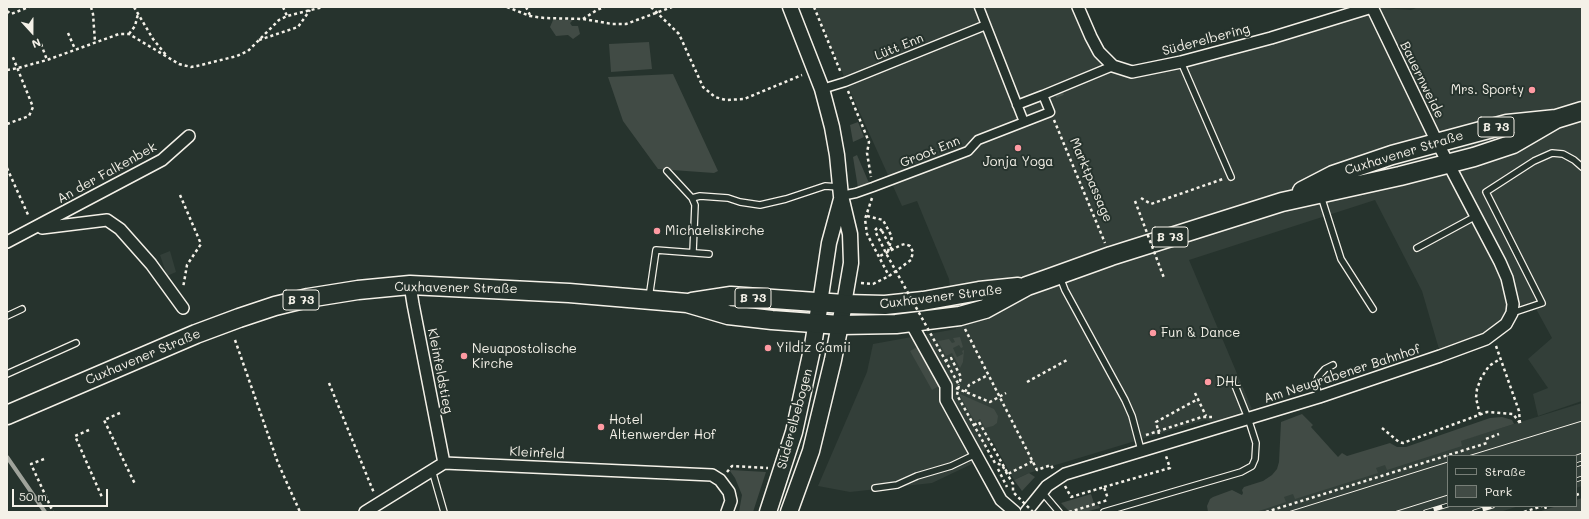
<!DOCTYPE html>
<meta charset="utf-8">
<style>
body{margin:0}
#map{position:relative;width:1589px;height:519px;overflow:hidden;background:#26332d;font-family:Mali,sans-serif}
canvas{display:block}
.frame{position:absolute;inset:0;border:8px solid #f4f1e8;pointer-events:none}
.legend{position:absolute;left:1447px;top:455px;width:130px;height:52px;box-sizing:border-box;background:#26332d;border:1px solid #787f78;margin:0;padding:5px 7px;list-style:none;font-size:12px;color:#f4f1e8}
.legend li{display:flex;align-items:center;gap:8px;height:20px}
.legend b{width:20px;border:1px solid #787f78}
.north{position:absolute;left:12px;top:12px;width:40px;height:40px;-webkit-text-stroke:3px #26332d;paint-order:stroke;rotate:159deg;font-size:11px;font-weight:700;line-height:16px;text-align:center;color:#f4f1e8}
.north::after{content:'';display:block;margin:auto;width:14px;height:18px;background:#f4f1e8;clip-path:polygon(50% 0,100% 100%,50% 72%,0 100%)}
.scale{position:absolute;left:12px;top:489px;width:96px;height:18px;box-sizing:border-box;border:2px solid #f4f1e8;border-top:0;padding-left:5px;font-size:12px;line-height:14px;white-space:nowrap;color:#f4f1e8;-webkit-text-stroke:3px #26332d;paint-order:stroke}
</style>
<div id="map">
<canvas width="1589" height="519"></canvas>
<div class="frame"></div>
<ul class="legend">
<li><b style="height:5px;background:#26332d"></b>Straße</li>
<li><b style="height:11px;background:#414b45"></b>Park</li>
</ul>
<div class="north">N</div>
<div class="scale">50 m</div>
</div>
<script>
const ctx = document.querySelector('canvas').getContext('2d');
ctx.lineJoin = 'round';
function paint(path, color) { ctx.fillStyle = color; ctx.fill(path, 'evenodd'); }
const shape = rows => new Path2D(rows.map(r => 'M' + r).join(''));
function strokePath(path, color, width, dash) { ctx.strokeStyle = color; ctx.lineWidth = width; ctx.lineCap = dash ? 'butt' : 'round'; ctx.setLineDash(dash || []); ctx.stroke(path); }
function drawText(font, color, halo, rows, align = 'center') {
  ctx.font = font + ' Mali,sans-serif'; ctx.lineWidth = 4; ctx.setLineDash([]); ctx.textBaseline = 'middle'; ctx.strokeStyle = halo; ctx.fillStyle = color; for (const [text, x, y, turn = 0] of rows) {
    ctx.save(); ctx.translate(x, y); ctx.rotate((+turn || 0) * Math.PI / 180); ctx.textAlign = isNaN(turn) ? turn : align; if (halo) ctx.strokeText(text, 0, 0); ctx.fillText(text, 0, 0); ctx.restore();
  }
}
paint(shape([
 [815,7,1078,7,1099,53,1132,73,1371,7,1411,10,1419,7,1582,7,1582,401,1538,416,1533,394,1548,388,1528,359,1552,338,1535,307,1511,314,1499,329,1441,356,1422,291,1375,200,1189,260,1252,409,1213,422,1205,420,1029,473,1014,480,992,440,976,462,932,483,850,492,818,486,867,372,873,344,956,329,949,279,917,201,902,206,851,93],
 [170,251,176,272,167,276,160,255],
 [1582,403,1582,486,1576,488,1576,456,1448,456,1448,506,1519,506,1500,512,1229,512]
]), '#333f39');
paint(shape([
 [553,20,573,20,570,23,572,26,578,26,580,34,573,39,568,35,556,36,550,27],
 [649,42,652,69,611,72,609,44],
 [673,74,718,171,714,173,658,169,623,121,608,77],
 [858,122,864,137,853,142,850,125],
 [857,155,869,183,858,188,853,157],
 [960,337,963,347,961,348,959,345,953,348,957,357,963,354,962,351,964,350,963,362,960,368,952,353,946,356,938,341,949,339,952,343,955,342,953,338],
 [919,346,941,385,932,390,910,351],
 [960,394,994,409,998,416,997,423,993,426,985,428,980,419,975,422,960,396],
 [1302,414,1313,425,1311,427,1338,457,1342,453,1347,456,1390,443,1397,447,1406,447,1490,418,1502,417,1509,419,1512,420,1514,424,1461,441,1462,446,1387,470,1385,465,1376,468,1378,473,1295,499,1293,494,1284,497,1286,502,1256,512,1208,512,1207,506,1210,499,1213,497,1232,490,1242,495,1243,493,1242,490,1244,487,1263,481,1272,475,1277,469,1279,462,1281,422],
 [731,470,766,472,753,512,739,512,742,495,735,478,730,471],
 [1029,473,1035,477,1022,491,1014,480],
 [1091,494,1095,506,1099,505,1100,508,1085,512,1070,512,1061,503],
 [1582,498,1582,512,1538,512,1557,506,1576,506,1576,500]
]), '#414b45');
strokePath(shape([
 [7,457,45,512]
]), '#9fa39b', 4);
strokePath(shape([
 [1057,89,1061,98]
]), '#455049', 8, [8, 4]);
const service = shape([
 [1181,62,1231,177],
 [667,171,692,198,695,205,693,252],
 [1321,196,1341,259,1373,309],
 [692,198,700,196,728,198,740,202,760,205,786,199,825,186,839,187],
 [1417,248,1476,216],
 [1060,277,1065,290,1125,400,1132,416,1141,450],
 [649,298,656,250,709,254],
 [1512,313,1542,303,1486,192,1534,161,1552,153,1563,154,1574,160,1582,167],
 [7,316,22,309],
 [7,374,76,343],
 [1319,397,1316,385,1318,377,1325,369,1333,365],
 [432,470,444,512],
 [875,488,897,485,917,476,951,466,976,454],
 [1042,492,1059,512],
 [1104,512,1241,472,1252,466,1255,459,1256,443,1248,418,1234,383]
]);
const pedestrian = shape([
 [979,7,1024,122],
 [822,89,845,82,986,25],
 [1017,105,1043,95],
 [841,196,856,193,873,187,968,151,978,140,1050,112,1043,95,1113,66]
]);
const minor = shape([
 [1078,7,1091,37,1099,52,1113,66,1132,72,1181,62,1271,38,1372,7],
 [42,228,107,220,120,229,151,264,183,308],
 [7,242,162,160,189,136],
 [410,285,413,304,444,463],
 [911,323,946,386,946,400,963,431,1001,500,1015,512],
 [365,512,444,463,712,475,720,480,729,492,731,501,727,512],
 [1026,512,1047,486,1065,474,1319,397,1440,356,1486,339,1506,324,1512,313,1513,304,1507,278,1500,262,1437,142,1372,7]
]);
const tertiary = shape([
 [790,7,822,89,832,127,837,155,841,196,850,234,851,263,844,304],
 [820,303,829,243,841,199]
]);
const secondary = shape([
 [768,512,794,432,813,345,820,303],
 [789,512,811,451,833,360,844,304]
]);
const primary = shape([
 [1302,191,1333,175,1392,155,1507,124,1556,119,1582,111],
 [692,302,731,296,844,304,885,305,923,301,979,291,1018,287],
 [7,415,196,334,239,318,275,306,308,298,358,290,410,285,569,293,687,303,728,315,772,320,840,325,896,324,960,316,985,309,1027,286,1047,279,1111,256,1282,202,1400,176,1474,157,1513,144,1556,119]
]);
strokePath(service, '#f4f1e8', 8);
strokePath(pedestrian, '#f4f1e8', 11);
strokePath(minor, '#f4f1e8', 14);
strokePath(tertiary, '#f4f1e8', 17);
strokePath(secondary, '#f4f1e8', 19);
strokePath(primary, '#f4f1e8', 21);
strokePath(shape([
 [91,7,93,14,95,42],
 [134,7,153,39,166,55],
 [283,7,287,16],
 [507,7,530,16,544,18,583,19,612,24,626,24,672,7],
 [526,7,530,15],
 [651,7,679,34,703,87,715,97,726,100,744,99,802,75],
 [814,7,841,73],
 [7,11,11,14,29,7],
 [583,19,597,10,604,7],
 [68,33,75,49],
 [129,34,135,26,138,14],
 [259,40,298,27,310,10],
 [41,44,47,60],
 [7,70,18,68,47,60,119,34,129,34,179,64,191,67,197,66,237,56,248,51,279,20,287,16,323,7],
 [848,91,869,142,867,153,871,177],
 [1054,120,1105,243],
 [7,124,29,116,33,107,12,55],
 [7,168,29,217],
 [180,195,201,244,187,265,183,288],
 [872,198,865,219,867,234,889,276],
 [1141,198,1151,204,1223,179],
 [882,231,892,250],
 [861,283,873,284,889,276,911,260,913,252,910,246,905,244,901,245,880,256],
 [965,329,1037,470,1051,465,1053,469],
 [235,340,278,463,300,512],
 [1496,346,1519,411,1520,423],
 [945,361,951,358,961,377,959,385],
 [1027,382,1067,360],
 [329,383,374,493],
 [956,388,990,402,1006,393],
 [965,392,969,385,988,375],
 [1195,393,1206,416],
 [120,413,104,420,135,484],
 [1480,415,1476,398,1477,389,1481,378,1489,366,1500,359],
 [974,425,979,422,1008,474,1033,461],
 [1382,428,1399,442,1403,443,1487,412,1513,414,1520,423],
 [89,430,75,436,102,497],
 [1159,434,1156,422,1198,399],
 [1146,435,1202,417,1212,417],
 [1486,439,1499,434],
 [44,459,31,464,53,512],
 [727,472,732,466,768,468],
 [1065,486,1071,497,1104,487,1108,499],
 [1104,487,1170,468,1166,456],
 [1576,495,1582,493],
 [1545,506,1547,512],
 [1069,512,1108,500],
 [1266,512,1487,443],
 [1524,512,1542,506]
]), '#f4f1e8', 2.5, [3, 3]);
strokePath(service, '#26332d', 5.5);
strokePath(pedestrian, '#26332d', 8);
strokePath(minor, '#26332d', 11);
strokePath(tertiary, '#26332d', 14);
strokePath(secondary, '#26332d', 16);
strokePath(primary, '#26332d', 18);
strokePath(shape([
 [1468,456,1582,421],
 [1574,456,1582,453],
 [1288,512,1448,462],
 [1394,512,1448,495]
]), '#f4f1e8', 1);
const rail = shape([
 [1576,465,1582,463],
 [1576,480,1582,478],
 [1425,512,1448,505],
 [1474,512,1493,506]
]);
strokePath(rail, '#f4f1e8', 4.5);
strokePath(rail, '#26332d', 3, [9]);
strokePath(shape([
 [1135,201,1164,278],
 [867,216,883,220,892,237,887,255],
 [882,231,879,228,876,229,875,231,887,255,959,385,957,395,995,463,1002,465,1013,484,1013,492,1033,512],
 [998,469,1007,487]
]), '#f4f1e8', 2.5, [3, 3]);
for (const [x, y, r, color] of [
 [1532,90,4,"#ff9aa2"],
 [1018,148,4,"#ff9aa2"],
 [657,231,4,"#ff9aa2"],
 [1153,333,4,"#ff9aa2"],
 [768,348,4,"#ff9aa2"],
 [464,356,4,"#ff9aa2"],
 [1208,382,4,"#ff9aa2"],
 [601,427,4,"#ff9aa2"]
]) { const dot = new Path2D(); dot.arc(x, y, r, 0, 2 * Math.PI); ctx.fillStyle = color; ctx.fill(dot); strokePath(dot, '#26332d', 1.5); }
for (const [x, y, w] of [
 [1496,127,36],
 [1170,237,36],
 [753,298,36],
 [301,300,36]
]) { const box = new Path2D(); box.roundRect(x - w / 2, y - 10, w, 20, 3); ctx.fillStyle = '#26332d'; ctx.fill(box); strokePath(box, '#f4f1e8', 1); }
drawText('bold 12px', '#f4f1e8', null, [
 ["B 73",1496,127],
 ["B 73",1170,237],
 ["B 73",753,298],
 ["B 73",301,300]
]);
drawText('13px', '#f4f1e8', '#26332d', [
 ["Süderelbering",1206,40,-15],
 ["Lütt Enn",899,47,-22],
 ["Bauernweide",1422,80,64],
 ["Groot Enn",930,152,-22],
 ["Cuxhavener Straße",1404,153,-17],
 ["An der Falkenbek",107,173,-29],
 ["Marktpassage",1091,180,67],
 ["Cuxhavener Straße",456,288,1],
 ["Cuxhavener Straße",941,297,-7],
 ["Cuxhavener Straße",143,357,-23],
 ["Kleinfeldstieg",440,371,79],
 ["Am Neugrabener Bahnhof",1342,374,-18],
 ["Süderelbebogen",795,419,-75],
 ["Kleinfeld",537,453,3]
]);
drawText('13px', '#f4f1e8', '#26332d', [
 ["Mrs. Sporty",1524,90,"right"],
 ["Jonja Yoga",1018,162,"center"],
 ["Michaeliskirche",665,231],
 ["Fun & Dance",1161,333],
 ["Yildiz Camii",776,348],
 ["Neuapostolische",472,349],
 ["Kirche",472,364],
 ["DHL",1216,382],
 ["Hotel",609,420],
 ["Altenwerder Hof",609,435]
], 'left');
</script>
